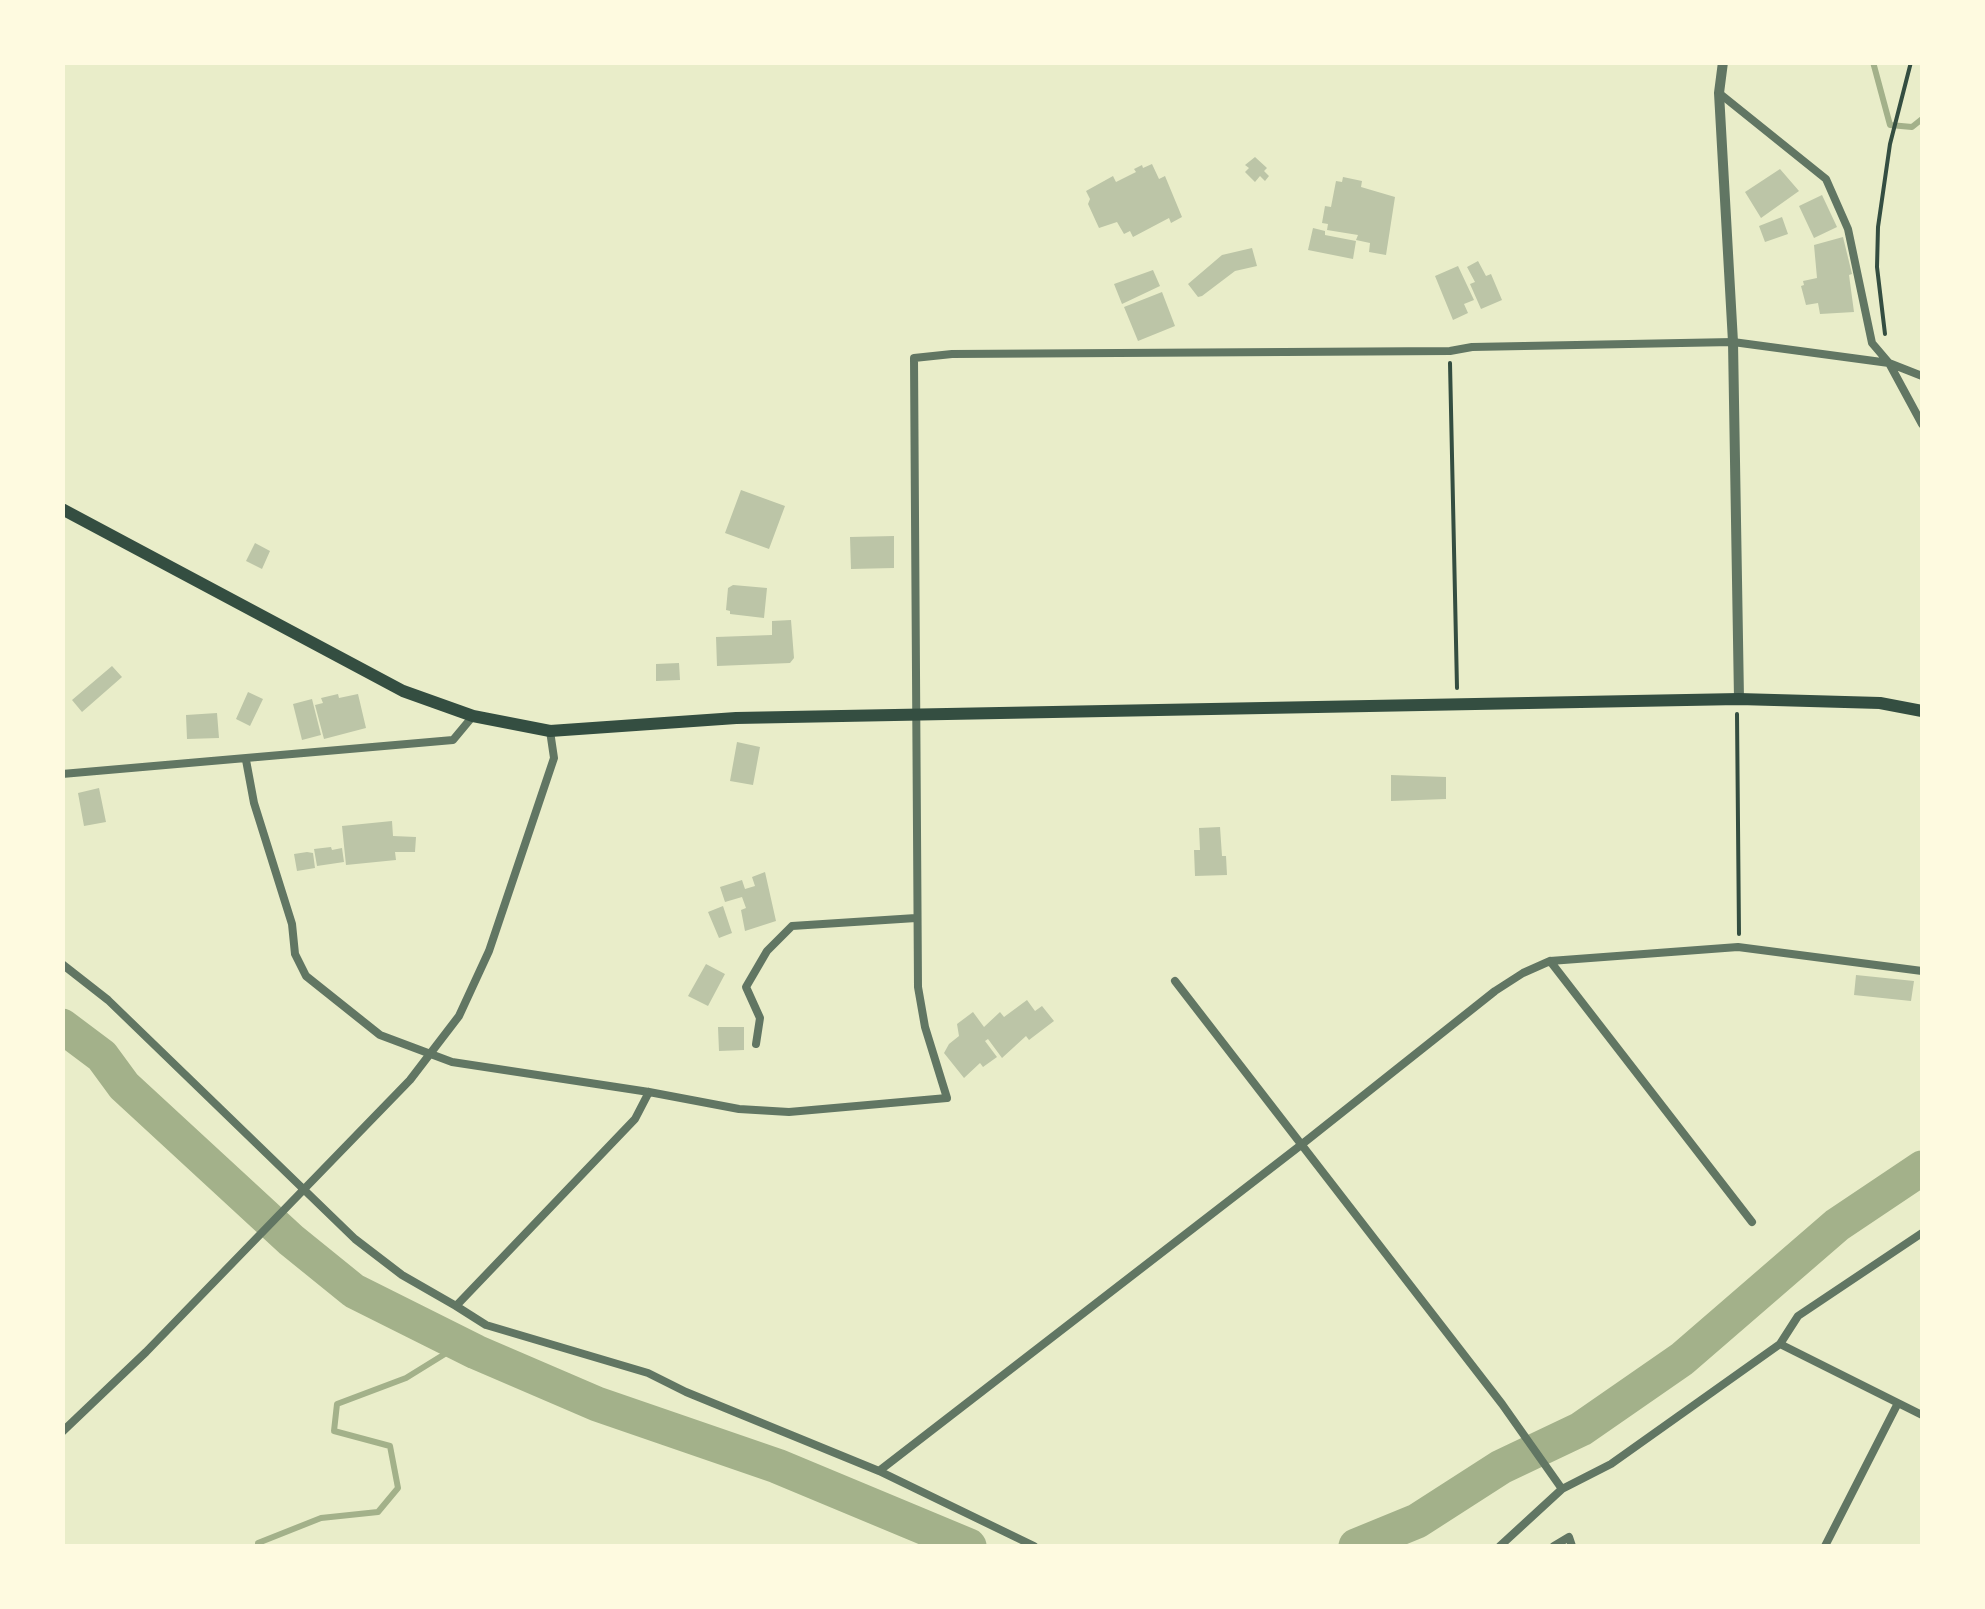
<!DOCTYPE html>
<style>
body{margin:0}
#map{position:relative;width:1985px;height:1609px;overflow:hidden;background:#e9edc9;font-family:"Varela Round",sans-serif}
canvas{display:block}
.frame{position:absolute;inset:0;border:65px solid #fefae0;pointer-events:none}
</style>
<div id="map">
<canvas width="1985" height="1609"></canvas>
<div class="frame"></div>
</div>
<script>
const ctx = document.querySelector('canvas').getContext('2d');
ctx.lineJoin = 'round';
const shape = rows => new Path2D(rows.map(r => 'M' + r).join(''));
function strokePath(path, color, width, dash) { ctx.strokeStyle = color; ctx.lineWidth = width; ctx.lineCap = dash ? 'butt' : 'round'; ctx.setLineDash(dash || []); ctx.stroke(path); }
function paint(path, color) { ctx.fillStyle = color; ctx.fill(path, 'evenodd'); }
strokePath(shape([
 [1873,62,1890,125,1912,127,1922,119],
 [258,1546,258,1543,321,1518,378,1512,398,1488,390,1446,334,1431,337,1404,406,1378,461,1344]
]), '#a3b18a', 6);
strokePath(shape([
 [62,1026,102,1056,124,1086,291,1240,354,1291,476,1352,597,1404,777,1466,969,1546],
 [1356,1546,1417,1521,1501,1467,1581,1429,1682,1359,1837,1225,1922,1168]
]), '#a3b18a', 35);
paint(shape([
 [1255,157,1267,168,1264,171,1269,176,1265,181,1260,176,1255,182,1245,172,1249,168,1245,165],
 [1152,164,1159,179,1165,176,1182,217,1171,223,1169,218,1133,237,1130,231,1124,234,1117,222,1099,228,1088,204,1090,199,1086,191,1113,176,1116,182,1136,172,1134,169,1142,165,1143,168],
 [1780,169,1799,191,1761,218,1745,192],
 [1343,177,1362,181,1361,187,1395,197,1386,255,1369,252,1370,243,1356,240,1358,235,1327,230,1328,224,1322,223,1325,206,1331,207,1336,181,1342,182],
 [1822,195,1837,227,1814,238,1799,206],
 [1782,217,1788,234,1765,242,1759,226],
 [1313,228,1325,231,1325,235,1356,241,1353,259,1308,250],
 [1843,237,1852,274,1849,275,1854,312,1820,314,1818,303,1806,305,1801,286,1804,285,1803,281,1817,278,1814,245],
 [1252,248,1257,266,1235,271,1202,296,1198,297,1188,284,1222,255],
 [1478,261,1486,276,1491,274,1502,300,1481,309,1470,284,1475,282,1467,267],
 [1458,266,1474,300,1464,304,1468,313,1453,320,1435,276],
 [1153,270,1160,286,1122,304,1114,284],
 [1162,292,1175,326,1138,341,1124,307],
 [741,490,785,506,769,549,725,533],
 [894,536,894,568,851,569,850,537],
 [255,543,270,551,262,569,246,561],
 [733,585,767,588,764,618,730,614,730,611,726,610,728,588],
 [791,620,794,658,790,663,717,666,716,637,772,635,772,621],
 [679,663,680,680,656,681,656,664],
 [112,666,122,677,82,712,72,700],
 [248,692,263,699,250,726,236,719],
 [338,694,339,698,358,694,366,728,324,739,315,705,323,703,321,698],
 [312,699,321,735,302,740,293,704],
 [217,713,219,738,187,739,186,715],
 [737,742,760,747,753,785,730,781],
 [1391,775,1446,777,1446,799,1391,801],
 [99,788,106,822,84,826,78,793],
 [392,821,393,836,416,837,415,852,395,852,396,860,346,865,342,826],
 [1220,827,1222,856,1226,856,1227,875,1195,876,1194,850,1200,850,1199,828],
 [331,847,332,850,342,848,344,862,317,866,314,849],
 [307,852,313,853,315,868,297,871,294,854],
 [765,872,776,921,745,931,741,910,746,908,742,897,725,902,720,887,742,880,745,889,755,886,752,877],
 [723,906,732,933,719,938,708,912],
 [706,964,725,974,708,1006,688,996],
 [1856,975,1914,981,1911,1001,1854,995],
 [1027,1000,1035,1011,1042,1006,1054,1021,1029,1040,1026,1036,1002,1058,988,1039,985,1041,997,1057,983,1067,980,1063,964,1078,944,1053,949,1044,959,1036,957,1024,973,1012,984,1027,1000,1012,1004,1017],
 [718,1027,744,1027,744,1050,719,1051]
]), '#bcc5a7');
strokePath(shape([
 [1885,334,1877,267,1878,227,1890,144,1911,62],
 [1450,363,1457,688],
 [1737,714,1739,934]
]), '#344e41', 4);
strokePath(shape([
 [1719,93,1826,179,1848,229,1872,343,1889,363,1922,424],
 [246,760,254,803,292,924,295,954,306,976,380,1035,452,1062,649,1092,739,1109,789,1112,947,1098,925,1027,918,987,914,358,952,354,1450,351,1472,347,1733,342,1889,363,1922,376],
 [62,774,453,740,473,716],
 [1550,961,1752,1222],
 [62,964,108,1000,355,1239,402,1275,456,1306],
 [1175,981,1502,1404,1562,1489],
 [756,1044,760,1018,746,987,767,951,792,926,916,918],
 [649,1092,635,1119,456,1306,486,1325,648,1373,686,1392,879,1471,1301,1145,1495,991,1523,973,1550,961,1738,947,1922,971],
 [1780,1344,1798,1316,1922,1233],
 [62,1432,146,1352,410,1080,459,1016,489,951,554,758,550,731],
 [879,1471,1034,1546],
 [1500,1546,1562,1489,1611,1464,1780,1344,1922,1415],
 [1554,1546,1569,1537,1572,1546],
 [1825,1546,1898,1403]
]), '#617663', 8);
strokePath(shape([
 [1723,62,1719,93,1733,342,1739,699]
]), '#617663', 10);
strokePath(shape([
 [62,509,403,691,473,716,550,731,736,718,1739,699,1880,703,1922,711]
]), '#344e41', 12);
</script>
